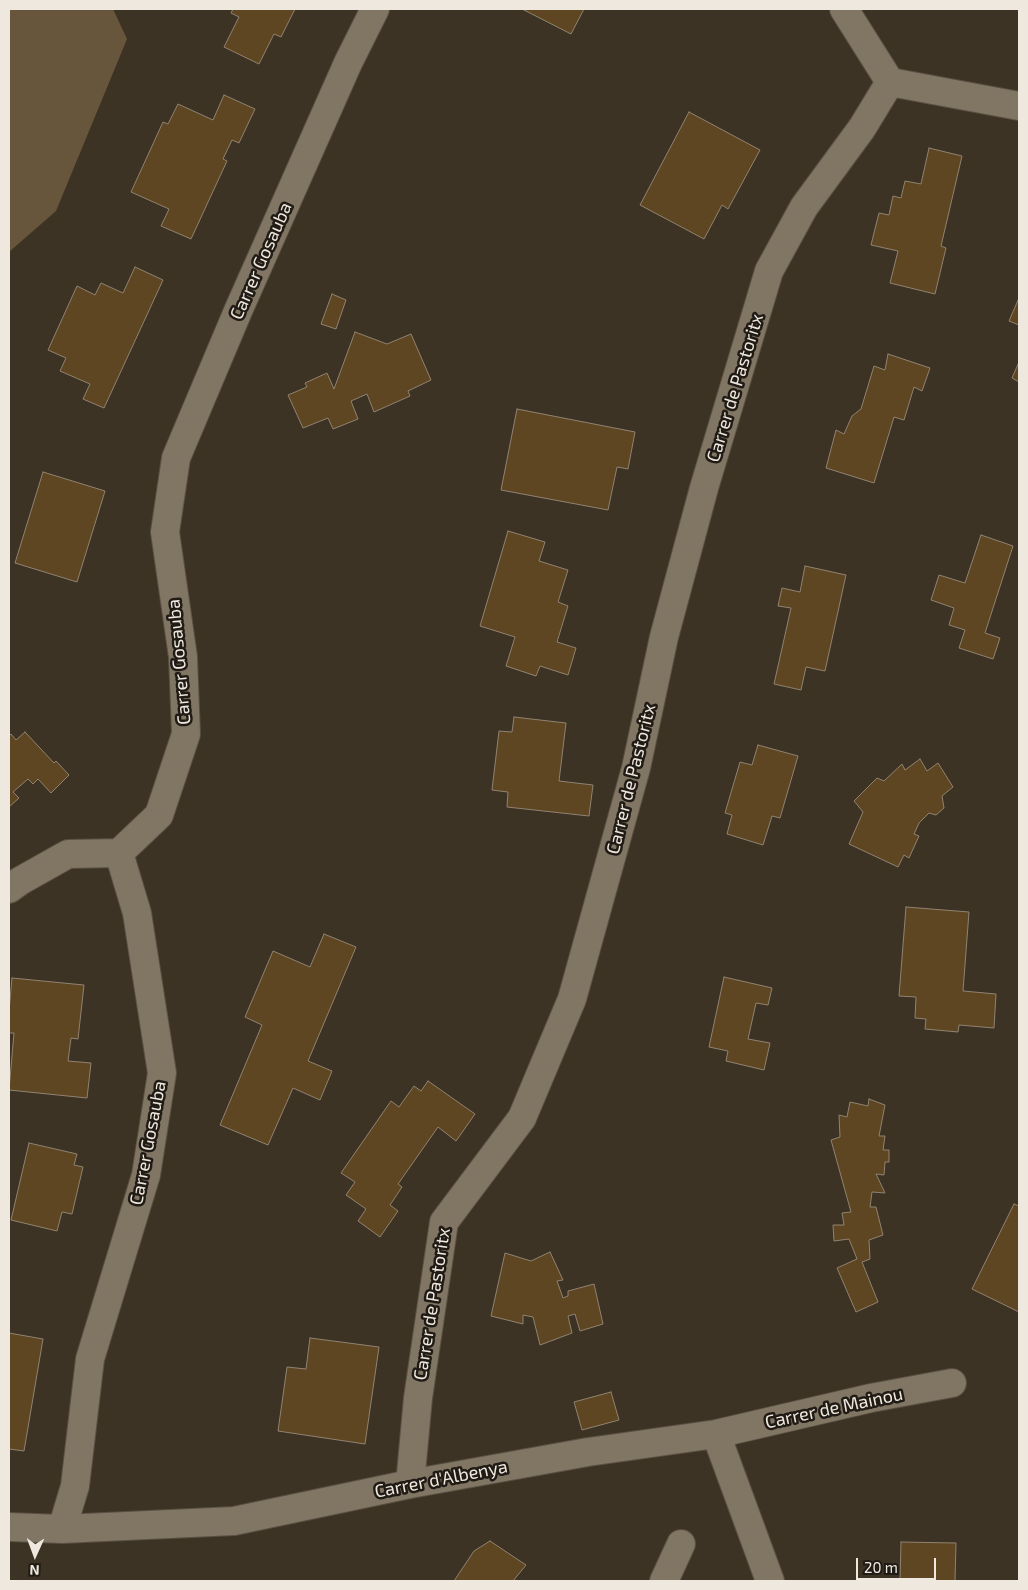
<!DOCTYPE html>
<style>
body{margin:0}
#map{position:relative;width:1028px;height:1590px;overflow:hidden;background:#3d3324;font-family:"Exo 2",sans-serif}
canvas{display:block}
.frame{position:absolute;inset:0;border:10px solid #efe8de;pointer-events:none}
.north{position:absolute;left:10px;top:1530px;width:50px;height:50px;-webkit-text-stroke:4px #201b15;paint-order:stroke;rotate:182deg;font-size:14px;font-weight:700;line-height:20px;text-align:center;color:#efe8de}
.north::after{content:'';display:block;margin:auto;width:18px;height:22px;background:#efe8de;clip-path:polygon(50% 0,100% 100%,50% 72%,0 100%)}
.scale{position:absolute;left:856px;top:1558px;width:80px;height:22px;box-sizing:border-box;border:2px solid #efe8de;border-top:0;padding-left:6px;font-size:15px;line-height:18px;white-space:nowrap;color:#efe8de;-webkit-text-stroke:4px #201b15;paint-order:stroke}
</style>
<div id="map">
<canvas width="1028" height="1590"></canvas>
<div class="frame"></div>
<div class="north">N</div>
<div class="scale">20 m</div>
</div>
<script>
const ctx = document.querySelector('canvas').getContext('2d');
ctx.lineJoin = 'round';
function paint(path, color) { ctx.fillStyle = color; ctx.fill(path, 'evenodd'); }
const shape = rows => new Path2D(rows.map(r => 'M' + r).join(''));
function strokePath(path, color, width, dash) { ctx.strokeStyle = color; ctx.lineWidth = width; ctx.lineCap = dash ? 'butt' : 'round'; ctx.setLineDash(dash || []); ctx.stroke(path); }
function drawText(font, color, halo, rows, align = 'center') {
  ctx.font = font + ' "Exo 2",sans-serif'; ctx.lineWidth = 5; ctx.setLineDash([]); ctx.textBaseline = 'middle'; ctx.strokeStyle = halo; ctx.fillStyle = color; for (const [text, x, y, turn = 0] of rows) {
    ctx.save(); ctx.translate(x, y); ctx.rotate((+turn || 0) * Math.PI / 180); ctx.textAlign = isNaN(turn) ? turn : align; if (halo) ctx.strokeText(text, 0, 0); ctx.fillText(text, 0, 0); ctx.restore();
  }
}
paint(shape([
 [9,9,113,9,127,39,56,211,9,252]
]), '#68563c');
const building = shape([
 [233,9,295,9,281,37,274,34,259,64,224,47,239,17,231,13,233,9],
 [522,9,584,9,571,34,522,9],
 [224,95,255,109,239,143,232,140,223,159,227,161,191,239,161,226,169,209,131,192,163,122,168,124,178,104,213,120,224,95],
 [689,112,760,150,728,209,722,205,704,239,640,205,689,112],
 [929,148,962,156,941,246,946,248,935,294,890,283,898,251,871,245,879,213,889,215,893,196,901,198,905,181,921,184,929,148],
 [135,267,163,280,104,408,83,399,90,384,60,371,66,358,48,350,77,286,95,295,101,283,123,293,135,267],
 [332,294,346,300,336,329,321,324,332,294],
 [1019,298,1019,325,1009,321,1019,298],
 [355,332,387,344,411,334,431,380,408,391,410,396,374,412,367,394,351,401,358,419,333,429,328,418,303,428,288,395,307,387,305,383,327,373,334,389,355,332],
 [888,354,930,368,922,391,914,387,904,420,894,417,874,483,826,468,836,430,844,434,852,416,861,409,874,366,885,370,888,354],
 [1019,362,1019,382,1012,378,1019,362],
 [517,409,635,432,628,469,617,467,608,510,501,490,517,409],
 [43,472,105,491,77,582,15,563,43,472],
 [508,531,545,542,539,561,568,570,558,602,568,606,557,642,576,648,568,675,540,666,536,676,506,666,515,637,480,626,508,531],
 [981,535,1013,546,985,633,1000,638,993,659,959,648,965,630,949,625,954,608,931,600,939,575,965,583,981,535],
 [805,566,846,575,825,671,806,667,801,690,774,684,791,608,778,606,782,588,800,592,805,566],
 [514,717,566,723,559,781,593,785,589,816,507,807,508,792,492,790,499,731,512,732,514,717],
 [25,732,54,763,56,761,69,775,51,793,38,779,33,784,28,779,13,792,19,798,9,807,9,736,11,734,16,740,25,732],
 [758,745,798,756,780,818,772,816,763,845,727,834,732,815,725,813,740,762,752,765,758,745],
 [920,759,927,771,938,763,953,787,942,796,944,808,936,815,929,813,919,823,914,834,919,836,909,858,904,855,898,867,849,844,863,812,854,801,877,778,884,781,902,764,905,770,920,759],
 [906,907,969,912,963,991,996,994,994,1028,959,1025,958,1032,925,1029,926,1019,915,1018,916,997,899,996,906,907],
 [324,934,356,947,308,1061,332,1071,320,1100,293,1088,268,1145,220,1125,262,1025,245,1017,273,951,310,967,324,934],
 [724,977,772,988,768,1005,756,1003,748,1039,770,1043,764,1070,726,1061,728,1051,709,1047,724,977],
 [12,978,84,985,78,1039,71,1038,68,1061,91,1063,87,1098,9,1090,14,1033,9,1033,9,1011,12,978],
 [428,1081,475,1114,456,1141,438,1127,398,1184,402,1187,390,1205,398,1211,380,1237,358,1221,366,1209,346,1195,355,1182,341,1173,391,1101,399,1107,414,1086,421,1091,428,1081],
 [869,1099,885,1105,879,1136,885,1136,883,1150,889,1150,889,1162,885,1162,884,1175,876,1174,885,1193,872,1192,870,1207,876,1207,883,1235,869,1240,870,1259,862,1262,878,1302,856,1312,837,1268,857,1259,849,1239,834,1241,833,1225,844,1225,842,1213,851,1212,831,1140,840,1137,839,1115,847,1117,850,1102,868,1106,869,1099],
 [29,1143,77,1154,74,1165,83,1167,72,1214,62,1212,57,1231,11,1220,29,1143],
 [1014,1204,1019,1206,1019,1312,972,1289,1014,1204],
 [550,1252,563,1280,557,1281,563,1298,568,1296,568,1291,594,1284,603,1324,580,1331,575,1314,568,1316,572,1333,540,1345,533,1317,523,1315,523,1324,491,1316,505,1253,531,1261,550,1252],
 [9,1333,43,1339,24,1451,9,1449,9,1333],
 [310,1338,379,1347,365,1444,278,1431,287,1367,306,1369,310,1338],
 [611,1392,619,1420,582,1430,574,1402,611,1392],
 [490,1541,526,1565,513,1581,454,1581,474,1551,490,1541],
 [901,1542,956,1543,955,1581,900,1581,901,1542]
]);
paint(building, '#5f4622');
strokePath(building, '#908372', 1);
const minor = shape([
 [844,9,890,82,1019,106],
 [9,889,20,881,68,854,119,853],
 [716,1434,770,1581],
 [410,1484,418,1398,444,1222,522,1118,572,999,636,768,664,637,704,488,769,271,804,207,862,128,890,82],
 [9,1527,62,1529,234,1521,410,1484,588,1452,716,1434,871,1398,952,1383],
 [62,1529,75,1486,90,1359,146,1175,162,1073,137,913,119,853,159,815,186,734,183,657,165,532,176,458,238,311,348,63,375,9],
 [664,1581,681,1544]
]);
strokePath(minor, '#595043', 30);
strokePath(minor, '#817564', 28);
drawText('18px', '#efe8de', '#201b15', [
 ["Carrer Gosauba",261,261,-66],
 ["Carrer de Pastoritx",735,388,-73],
 ["Carrer Gosauba",179,662,-95],
 ["Carrer de Pastoritx",631,779,-76],
 ["Carrer Gosauba",148,1143,-79],
 ["Carrer de Pastoritx",432,1304,-81],
 ["Carrer de Mainou",834,1408,-12],
 ["Carrer d'Albenya",441,1479,-11]
]);
</script>
